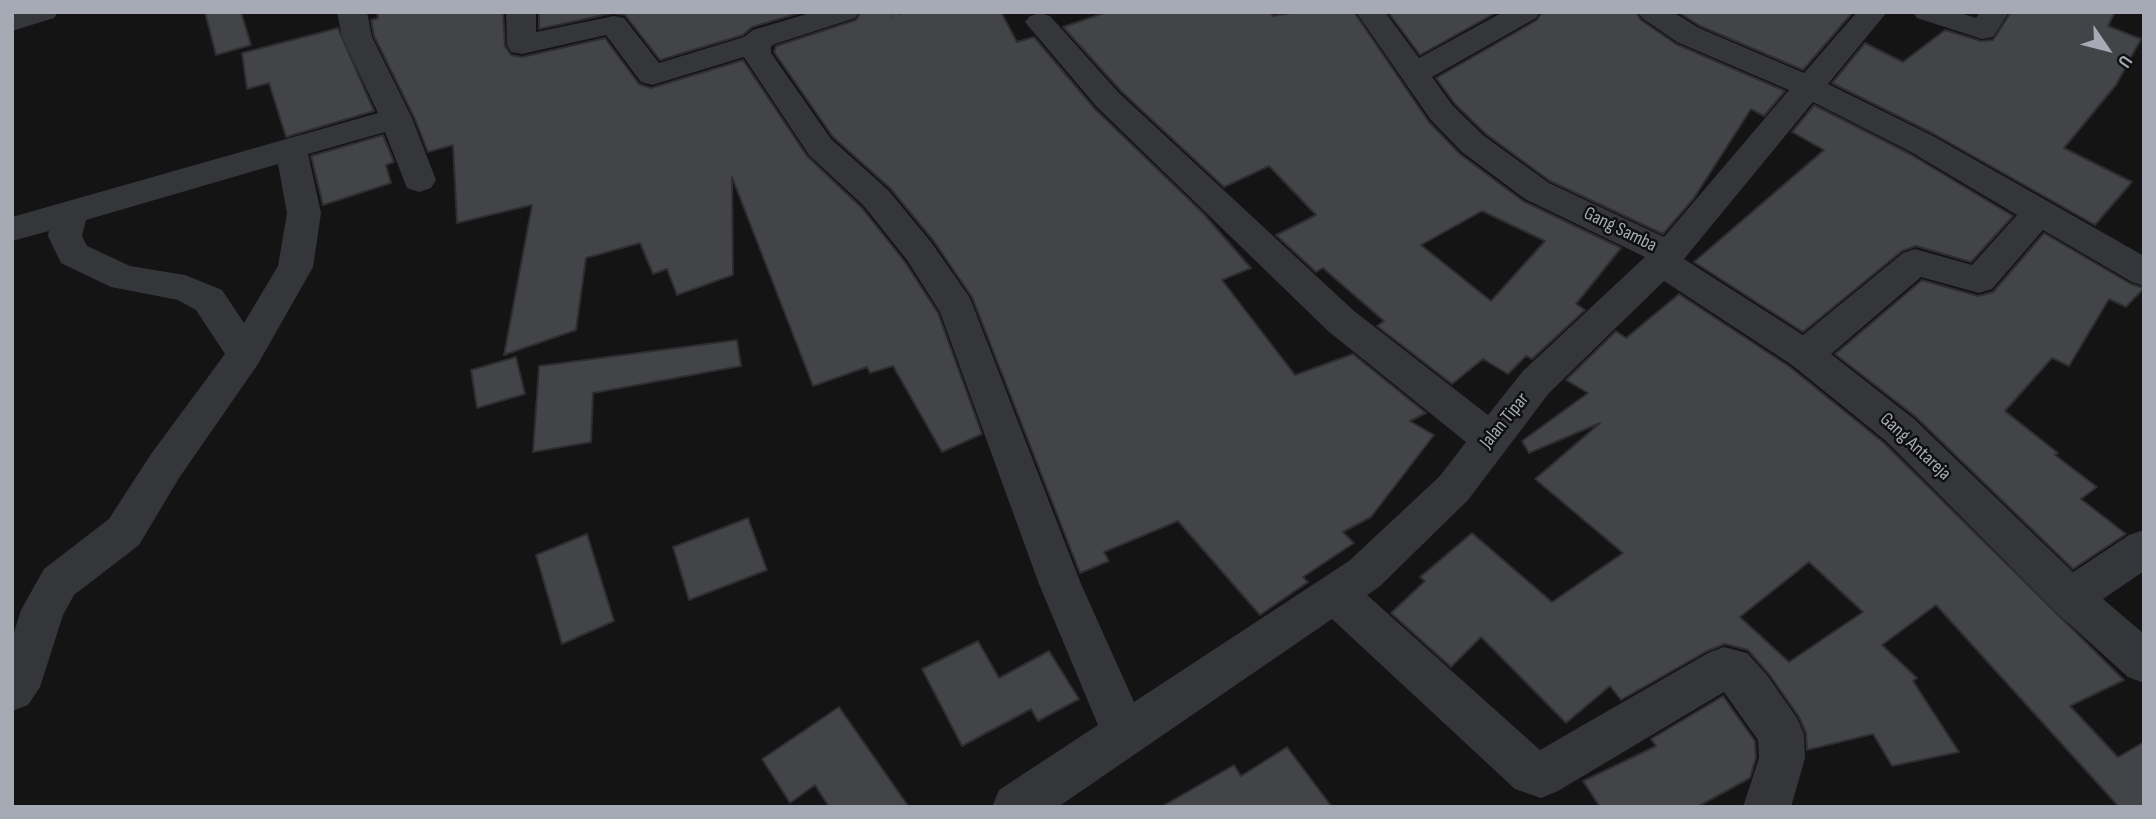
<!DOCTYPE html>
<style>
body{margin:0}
#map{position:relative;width:2156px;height:819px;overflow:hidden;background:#141415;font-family:"Sofia Sans Condensed",sans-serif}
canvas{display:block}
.frame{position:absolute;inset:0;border:14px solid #a6aab5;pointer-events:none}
.north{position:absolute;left:2072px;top:14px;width:70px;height:70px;-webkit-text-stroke:5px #0f0f10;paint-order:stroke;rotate:125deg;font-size:19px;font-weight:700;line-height:28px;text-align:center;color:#a6aab5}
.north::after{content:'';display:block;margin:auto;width:24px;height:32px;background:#a6aab5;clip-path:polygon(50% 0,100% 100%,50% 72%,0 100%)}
</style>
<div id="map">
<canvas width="2156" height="819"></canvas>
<div class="frame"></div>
<div class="north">U</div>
</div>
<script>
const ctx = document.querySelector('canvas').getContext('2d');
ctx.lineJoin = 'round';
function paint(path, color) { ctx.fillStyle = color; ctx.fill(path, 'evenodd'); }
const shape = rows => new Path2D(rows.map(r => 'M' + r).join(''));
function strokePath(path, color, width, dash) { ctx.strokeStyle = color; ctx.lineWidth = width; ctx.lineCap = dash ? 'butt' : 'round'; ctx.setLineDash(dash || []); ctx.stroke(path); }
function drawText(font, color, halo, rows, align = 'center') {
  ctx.font = font + ' "Sofia Sans Condensed",sans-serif'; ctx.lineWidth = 5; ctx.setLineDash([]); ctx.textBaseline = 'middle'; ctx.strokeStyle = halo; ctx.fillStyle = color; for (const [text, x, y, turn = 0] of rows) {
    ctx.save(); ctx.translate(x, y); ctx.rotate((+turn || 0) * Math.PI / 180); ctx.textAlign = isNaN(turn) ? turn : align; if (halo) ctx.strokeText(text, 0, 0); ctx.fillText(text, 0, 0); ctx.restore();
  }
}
const building = shape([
 [205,12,241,12,251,45,216,55,205,12],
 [377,12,503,12,505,46,511,55,522,57,605,38,639,84,651,88,743,60,807,156,862,208,905,262,938,313,982,434,942,452,893,366,870,373,867,367,813,386,732,177,733,275,677,295,667,269,653,274,640,243,586,258,576,330,504,355,532,205,457,223,453,145,428,152,414,117,374,36,371,20,378,18,377,12],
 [539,12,803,12,752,27,743,35,660,60,625,15,613,13,539,29,539,12],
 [861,12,1001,12,1017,42,1034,37,1095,109,1203,213,1251,268,1222,280,1295,375,1353,354,1426,413,1410,421,1434,435,1371,517,1343,532,1354,543,1303,577,1308,582,1260,615,1178,521,1104,552,1109,561,1080,573,972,297,933,240,890,188,833,137,774,52,776,46,856,20,861,12],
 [1107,12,1270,12,1273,16,1296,12,1354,12,1429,122,1460,154,1523,201,1621,248,1576,304,1585,310,1532,359,1526,356,1508,374,1483,359,1452,384,1377,326,1384,321,1323,268,1316,272,1276,235,1316,215,1269,166,1224,187,1121,91,1063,27,1107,12],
 [1482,211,1545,241,1491,301,1421,245,1482,211],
 [1388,12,1497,12,1420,55,1388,12],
 [1542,12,1636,12,1641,20,1676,44,1785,91,1764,116,1751,109,1694,198,1663,234,1550,181,1486,134,1455,104,1436,78,1537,20,1542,12],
 [1678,12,1853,12,1803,70,1700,26,1678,12],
 [2011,12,2115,12,2108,26,2141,39,2116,85,2064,148,2132,182,2095,225,1934,134,1832,83,1865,43,1903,62,1945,30,1981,41,1993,40,2011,12],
 [338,28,374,111,286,137,269,83,247,89,242,53,338,28],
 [1814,105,1910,154,2013,216,1971,262,1916,246,1902,251,1803,332,1694,262,1824,150,1792,132,1814,105],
 [383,135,394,162,386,165,391,183,323,205,311,156,383,135],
 [2044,233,2131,284,2144,288,2126,307,2109,299,2069,366,2052,358,2005,411,2058,453,2055,455,2097,487,2081,499,2126,534,2073,569,1916,417,1835,354,1922,280,1978,296,1993,292,2044,233],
 [1679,294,1790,367,1884,443,2124,680,2070,706,2118,757,2144,742,2144,807,2119,807,1936,605,1882,645,1917,678,1913,681,1959,752,1892,766,1873,734,1807,750,1806,733,1799,717,1769,674,1748,650,1725,644,1707,651,1621,700,1610,686,1566,723,1481,637,1451,667,1391,613,1425,581,1420,577,1472,533,1552,602,1623,553,1535,479,1600,423,1529,453,1522,441,1588,393,1566,380,1616,331,1626,338,1679,294],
 [1809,562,1863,612,1789,662,1740,617,1809,562],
 [737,340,741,366,593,393,591,442,533,452,539,366,737,340],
 [516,357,525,394,477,408,471,370,516,357],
 [748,518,767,570,689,600,673,547,748,518],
 [587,534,614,621,562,644,536,555,587,534],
 [978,641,999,678,1049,651,1079,699,1038,721,1031,709,962,746,922,669,978,641],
 [1723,696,1755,741,1756,758,1750,778,1697,807,1600,807,1583,781,1656,746,1651,739,1723,696],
 [839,707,909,807,829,807,815,785,790,803,762,759,839,707],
 [1287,747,1332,807,1161,807,1234,765,1241,776,1287,747]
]);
paint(building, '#434448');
strokePath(building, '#2e2e31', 2);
strokePath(shape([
 [891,17,906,12]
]), '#3b3c41', 3.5, [2.5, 4.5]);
paint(shape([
 [12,12,58,12,54,18,12,31,12,12],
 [337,12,367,12,372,37,412,118,436,180,431,188,419,192,407,188,385,132,308,154,321,213,313,267,258,364,179,478,139,545,74,595,63,615,40,687,28,705,12,711,12,639,21,610,44,569,109,519,151,454,225,354,196,310,178,300,111,287,61,263,48,236,49,231,12,241,12,217,378,113,342,37,337,12],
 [278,164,287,213,278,266,244,323,222,290,185,275,130,266,87,246,82,236,86,220,278,164],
 [506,12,536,12,536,32,614,16,624,18,659,63,744,37,753,30,813,12,859,12,855,18,775,44,771,46,771,53,831,139,888,190,931,242,970,298,1081,584,1134,702,1349,561,1440,476,1466,442,1328,331,1097,107,1030,28,1025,22,1030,16,1040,13,1050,16,1119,93,1354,311,1488,415,1523,371,1645,257,1525,199,1462,152,1431,120,1356,12,1385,12,1419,58,1503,12,1540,12,1536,18,1432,77,1453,106,1484,136,1549,183,1664,237,1789,90,1677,42,1642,18,1638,12,1673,12,1699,28,1804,73,1857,12,1887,12,1828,84,1933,136,2144,256,2144,286,2132,282,2043,230,1992,289,1979,293,1921,277,1831,354,1914,419,2073,572,2129,535,2144,530,2144,571,2103,599,2144,634,2144,683,2128,677,2055,611,1886,441,1792,365,1664,281,1549,393,1468,500,1379,587,1367,595,1540,750,1708,653,1724,647,1747,653,1767,675,1797,718,1804,734,1805,758,1791,807,1743,807,1759,758,1758,740,1724,692,1558,791,1541,798,1515,789,1332,619,1058,807,992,807,999,790,1098,725,1039,584,940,312,907,260,864,206,809,155,744,57,652,85,641,82,606,35,522,54,511,52,507,45,506,12],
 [1813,102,1911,152,2017,215,1972,265,1915,249,1903,253,1803,335,1684,259,1813,102],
 [1913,12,1958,12,1976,18,1980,12,2009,12,1993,37,1982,39,1917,18,1913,12]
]), '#35363a');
drawText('19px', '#a6aab5', '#0f0f10', [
 ["Gang Samba",1620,230,26],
 ["Jalan Tipar",1505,421,-51],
 ["Gang Antareja",1915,447,43]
]);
</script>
